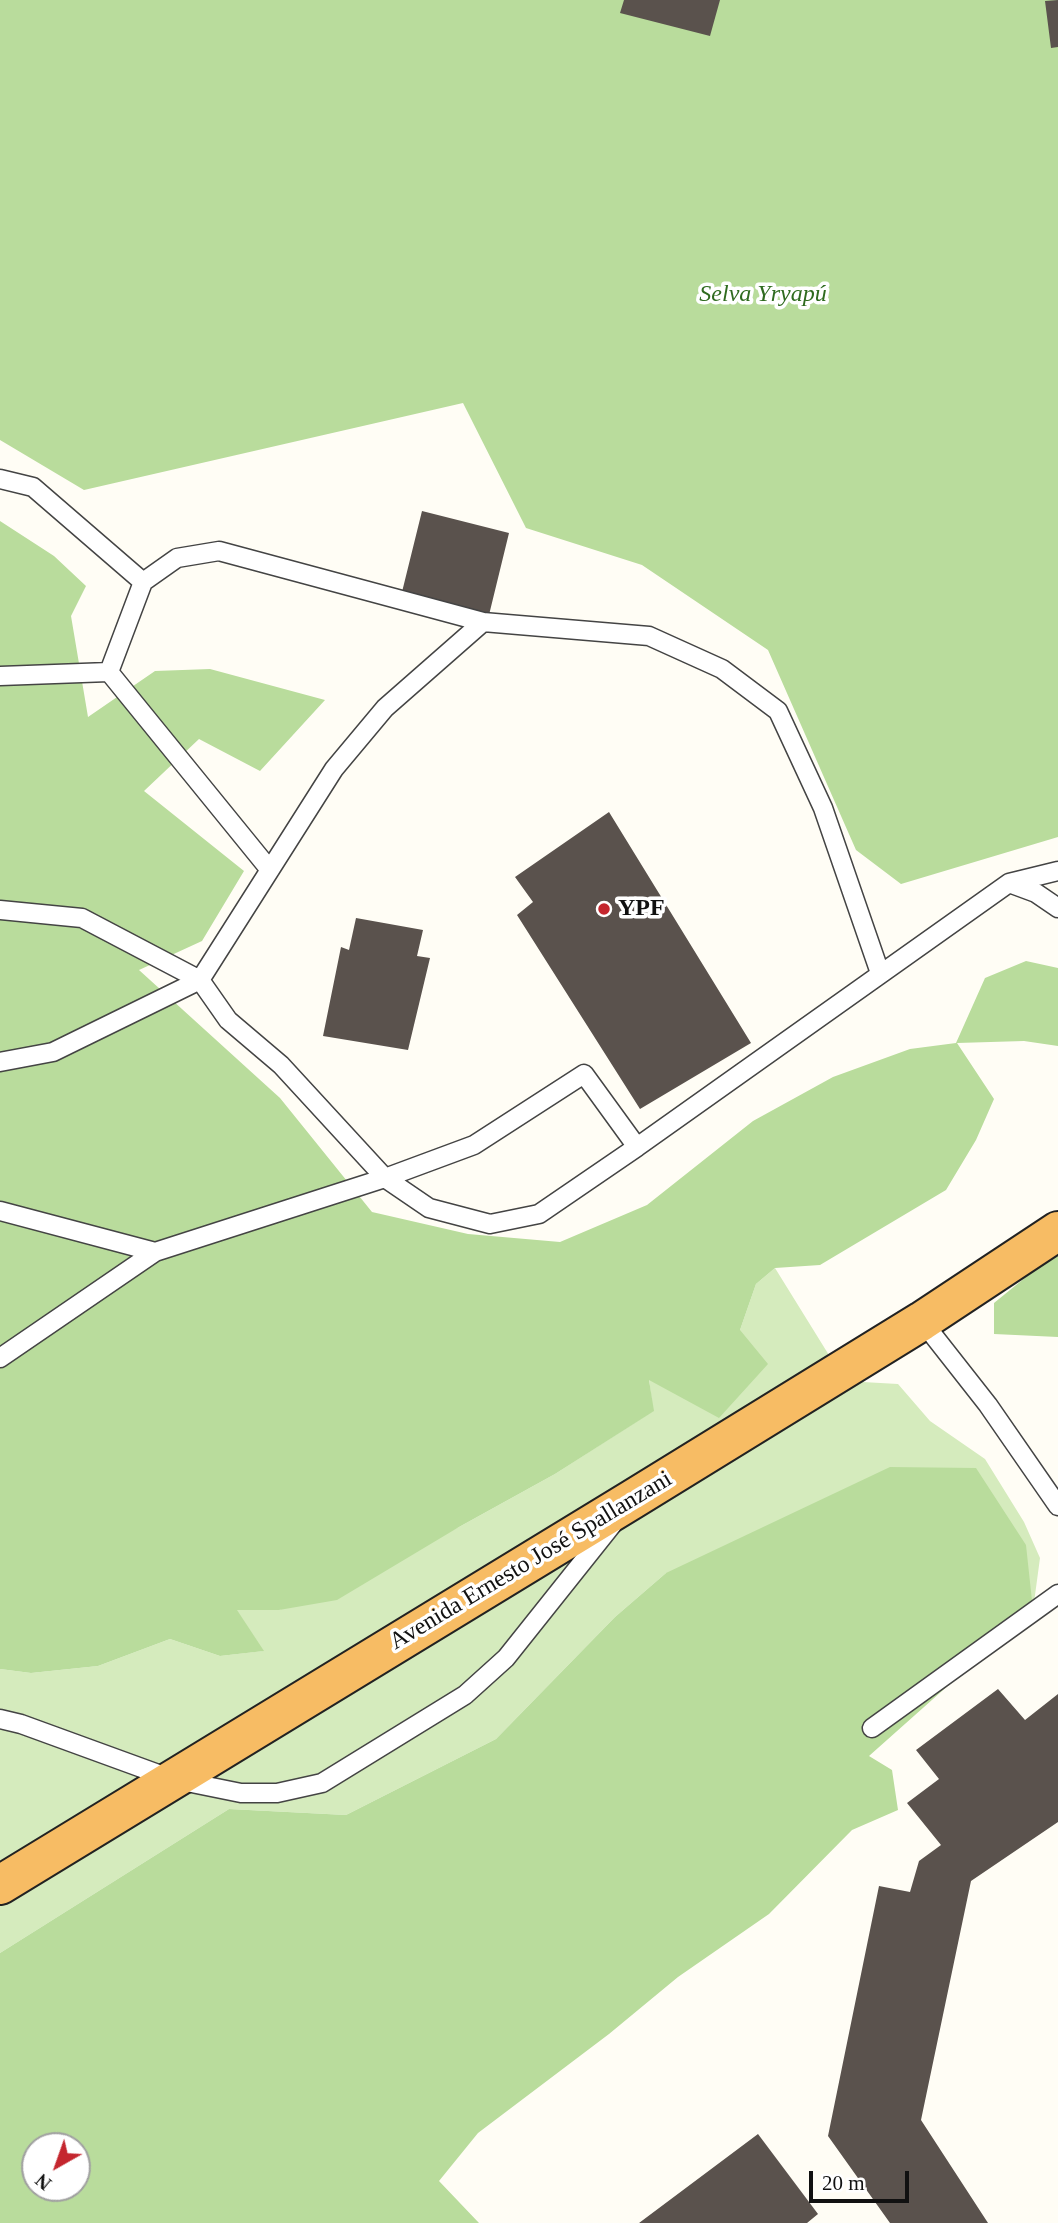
<!DOCTYPE html>
<meta charset="utf-8">
<style>
body{margin:0}
#map{position:relative;width:1058px;height:2223px;overflow:hidden;background:#fffdf5;font-family:Georgia,serif}
canvas{display:block}
.north{position:absolute;left:21px;top:2132px;width:70px;height:70px;box-sizing:border-box;background:#fff;border:2px solid #a0a0a0;border-radius:50%;rotate:220deg;font-size:19px;font-weight:700;line-height:28px;text-align:center;color:#111}
.north::after{content:'';display:block;margin:auto;width:24px;height:32px;background:#c4262e;clip-path:polygon(50% 0,100% 100%,50% 72%,0 100%)}
.scale{position:absolute;left:809px;top:2171px;width:100px;height:32px;box-sizing:border-box;border:4px solid #111;border-top:0;padding-left:9px;font-size:21px;line-height:24px;white-space:nowrap;color:#111;-webkit-text-stroke:5px #fff;paint-order:stroke}
</style>
<div id="map">
<canvas width="1058" height="2223"></canvas>
<div class="north">N</div>
<div class="scale">20 m</div>
</div>
<script>
const ctx = document.querySelector('canvas').getContext('2d');
ctx.lineJoin = 'round';
function paint(path, color) { ctx.fillStyle = color; ctx.fill(path, 'evenodd'); }
const shape = rows => new Path2D(rows.map(r => 'M' + r).join(''));
function strokePath(path, color, width, dash) { ctx.strokeStyle = color; ctx.lineWidth = width; ctx.lineCap = dash ? 'butt' : 'round'; ctx.setLineDash(dash || []); ctx.stroke(path); }
function drawText(font, color, halo, rows, align = 'center') {
  ctx.font = font + ' Georgia,serif'; ctx.lineWidth = 7; ctx.setLineDash([]); ctx.textBaseline = 'middle'; ctx.strokeStyle = halo; ctx.fillStyle = color; for (const [text, x, y, turn = 0] of rows) {
    ctx.save(); ctx.translate(x, y); ctx.rotate((+turn || 0) * Math.PI / 180); ctx.textAlign = isNaN(turn) ? turn : align; if (halo) ctx.strokeText(text, 0, 0); ctx.fillText(text, 0, 0); ctx.restore();
  }
}
paint(shape([
 [775,1268,845,1381,898,1384,930,1421,985,1459,1024,1522,1040,1558,1033,1610,666,1573,615,1617,496,1739,346,1815,229,1809,0,1953,0,1669,31,1673,98,1666,170,1639,220,1656,263,1651,236,1610,279,1610,459,1527,555,1474,653,1411,649,1379,740,1330,756,1284]
]), '#d5ebbd');
paint(shape([
 [0,0,1058,0,1058,837,901,884,856,850,768,650,642,565,526,528,463,403,84,490,0,440],
 [0,521,54,556,86,586,71,616,88,717,155,671,210,669,325,700,260,771,199,739,144,791,244,871,202,941,139,970,280,1098,372,1212,468,1234,560,1242,647,1205,753,1121,833,1077,910,1049,956,1043,985,978,1026,961,1058,968,1058,1046,1024,1041,957,1043,994,1099,976,1140,946,1190,820,1265,775,1268,756,1284,740,1330,768,1364,719,1418,649,1380,654,1411,555,1474,459,1527,337,1600,279,1610,237,1610,264,1651,220,1656,170,1639,98,1666,31,1673,0,1669],
 [1058,1251,1058,1337,994,1334,994,1303],
 [890,1467,976,1468,1026,1545,1033,1610,869,1756,892,1770,898,1810,852,1830,769,1914,678,1977,609,2034,478,2133,439,2181,479,2223,0,2223,0,1953,229,1809,346,1815,496,1739,615,1617,666,1573],
 [35,2146,77,2146,77,2188,35,2188]
]), '#b9dc9c');
paint(shape([
 [624,0,720,0,710,36,620,13],
 [1058,0,1058,47,1051,48,1045,1],
 [422,511,509,533,489,615,402,592],
 [609,812,751,1043,640,1109,517,915,533,902,515,877],
 [356,918,423,930,417,956,430,958,408,1050,323,1036,341,947,349,950],
 [998,1689,1025,1720,1058,1694,1058,1822,971,1881,921,2120,988,2223,890,2223,828,2136,879,1886,910,1892,919,1861,941,1845,907,1803,939,1779,916,1750],
 [758,2134,818,2214,807,2223,639,2223]
]), '#5a524d');
const service = shape([
 [0,479,33,487,143,582,177,558,219,551,483,622,649,636,722,669,778,711,823,808,880,973],
 [483,622,385,708,334,769,200,980,228,1020,281,1065,385,1178,429,1208,490,1224,539,1214,637,1147],
 [109,672,270,870],
 [0,676,109,672,143,582],
 [1009,883,1036,893,1058,908],
 [0,910,82,918,200,980],
 [0,1062,53,1052,200,980],
 [0,1211,155,1252],
 [922,1321,988,1405,1058,1506],
 [0,1358,155,1252,385,1178,474,1145,584,1074,637,1147,1009,883,1058,871],
 [0,1719,21,1724,172,1779,241,1793,277,1793,322,1783,465,1695,506,1658,612,1525],
 [872,1728,1058,1594]
]);
const trunk = shape([
 [0,1885,633,1499,922,1321,1058,1231]
]);
strokePath(service, '#444', 21);
strokePath(trunk, '#222', 42);
strokePath(service, '#fff', 18);
strokePath(trunk, '#f7bc64', 38);
for (const [x, y, r, color] of [
 [604,909,7,"#c4262e"]
]) { const dot = new Path2D(); dot.arc(x, y, r, 0, 2 * Math.PI); ctx.fillStyle = color; ctx.fill(dot); strokePath(dot, '#fff', 2.5); }
drawText('italic 24px', '#2f6b1f', '#fff', [
 ["Selva Yryapú",763,295]
]);
drawText('bold 24px', '#111', '#fff', [
 ["YPF",618,909]
], 'left');
drawText('24px', '#111', '#fff', [
 ["Avenida Ernesto José Spallanzani",531,1561,-31]
]);
</script>
